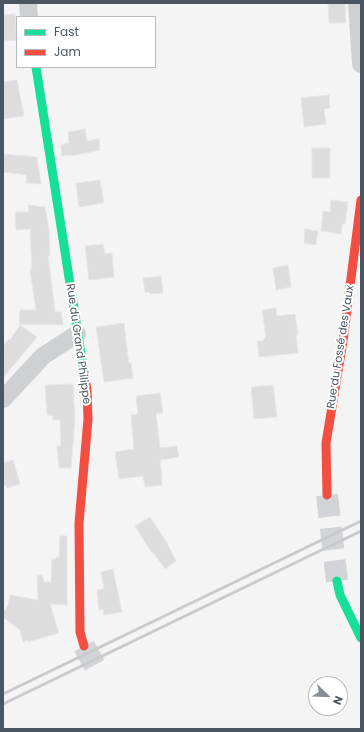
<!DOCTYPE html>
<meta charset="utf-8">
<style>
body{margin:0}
#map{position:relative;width:364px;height:732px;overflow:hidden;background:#f4f4f4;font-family:Poppins,sans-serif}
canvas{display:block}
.frame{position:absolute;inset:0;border:4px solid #4a5661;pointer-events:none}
.legend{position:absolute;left:16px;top:16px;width:140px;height:52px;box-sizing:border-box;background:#fff;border:1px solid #b7bbc0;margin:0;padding:5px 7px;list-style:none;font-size:12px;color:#4a5661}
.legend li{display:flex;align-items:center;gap:8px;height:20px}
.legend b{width:20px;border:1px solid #b7bbc0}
.north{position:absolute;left:308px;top:676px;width:40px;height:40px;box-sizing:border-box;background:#fff;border:1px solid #b7bbc0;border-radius:50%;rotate:113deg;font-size:11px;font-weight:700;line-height:16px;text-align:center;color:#4a5661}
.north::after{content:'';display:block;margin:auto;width:14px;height:18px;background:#868d94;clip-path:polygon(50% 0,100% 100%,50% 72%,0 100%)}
</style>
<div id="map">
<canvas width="364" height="732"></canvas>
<div class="frame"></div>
<ul class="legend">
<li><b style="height:5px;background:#16e098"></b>Fast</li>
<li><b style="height:5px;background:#f24e42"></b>Jam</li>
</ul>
<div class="north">N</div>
</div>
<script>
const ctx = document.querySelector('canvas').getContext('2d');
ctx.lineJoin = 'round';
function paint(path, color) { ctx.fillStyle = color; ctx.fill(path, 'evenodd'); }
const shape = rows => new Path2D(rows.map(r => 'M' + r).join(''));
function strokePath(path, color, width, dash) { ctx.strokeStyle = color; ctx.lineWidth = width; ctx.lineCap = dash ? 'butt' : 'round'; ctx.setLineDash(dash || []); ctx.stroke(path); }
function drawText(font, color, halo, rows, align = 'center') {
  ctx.font = font + ' Poppins,sans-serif'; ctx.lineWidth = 4; ctx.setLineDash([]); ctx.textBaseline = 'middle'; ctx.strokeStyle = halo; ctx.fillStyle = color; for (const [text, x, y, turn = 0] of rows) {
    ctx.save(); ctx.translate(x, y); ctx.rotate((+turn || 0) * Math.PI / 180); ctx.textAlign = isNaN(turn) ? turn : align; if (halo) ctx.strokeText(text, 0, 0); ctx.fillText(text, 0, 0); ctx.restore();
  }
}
const building = shape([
 [328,3,345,3,346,23,329,23,328,3],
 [15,14,17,40,3,41,3,15,15,14],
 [17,80,24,116,3,119,3,82,17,80],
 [329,95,330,108,324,109,326,124,304,127,301,98,329,95],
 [85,129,87,141,99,139,100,150,71,156,71,155,62,156,61,145,69,143,68,132,85,129],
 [312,148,330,148,330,178,312,178,312,148],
 [3,154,37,157,41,184,26,183,27,175,3,172,3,154],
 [100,180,104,203,79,207,76,183,100,180],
 [331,200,348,202,345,224,342,224,341,234,321,231,323,211,330,212,331,200],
 [28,205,45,207,49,231,50,256,48,255,55,312,61,312,63,325,19,324,20,310,36,310,30,269,32,269,30,229,16,230,15,212,29,212,28,205],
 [305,229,318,231,316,245,304,243,305,229],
 [103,244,105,254,112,253,114,277,89,280,85,246,103,244],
 [288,265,291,287,276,290,273,268,288,265],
 [161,276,163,293,150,294,149,292,145,293,143,278,161,276],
 [276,308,277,316,295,314,298,335,296,335,298,353,259,357,257,341,264,340,264,338,266,338,262,310,276,308],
 [124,323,129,364,131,363,133,378,104,382,96,327,124,323],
 [20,325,37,337,3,378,3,346,9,339,10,340,20,325],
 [73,384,75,419,71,468,59,468,57,446,61,446,60,420,53,420,53,416,47,415,45,385,73,384],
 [273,385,277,417,254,419,251,387,273,385],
 [160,393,163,413,156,414,160,448,177,446,179,457,160,460,162,477,161,477,162,485,145,487,143,476,119,479,115,452,134,449,131,415,138,414,136,396,160,393],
 [13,460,20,484,7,488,6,485,3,486,3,463,13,460],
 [150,517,167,543,176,561,165,569,153,552,152,553,135,526,150,517],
 [60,536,67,536,67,605,50,604,59,633,28,642,28,640,23,642,20,630,3,617,3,612,8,606,10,595,38,600,37,576,42,575,44,582,51,582,52,559,56,559,56,557,59,557,60,536],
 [113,569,122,612,104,615,103,609,99,610,97,590,104,589,101,572,113,569]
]);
paint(building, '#ddddde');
strokePath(building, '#e5e6e7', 1);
strokePath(shape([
 [327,495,337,581],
 [84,646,97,670]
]), '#d2d4d7', 22, [22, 11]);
strokePath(shape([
 [28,3,29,17],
 [357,3,361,64],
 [3,399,43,356,77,334]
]), '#ced0d2', 18);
strokePath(shape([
 [36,67,84,373],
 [337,581,340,595,361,638]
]), '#16e098', 9);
strokePath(shape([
 [84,373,87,390,88,419,79,523,80,632,84,646],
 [327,495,326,443,343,341,361,200]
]), '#f24e42', 9);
strokePath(shape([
 [3,694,361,521],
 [3,704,361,531]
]), '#c9cacc', 3);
drawText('11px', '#4a5661', '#fff', [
 ["Rue du Grand Philippe",78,344,82],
 ["Rue du Fossé des Vaux",341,347,-81]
]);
</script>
